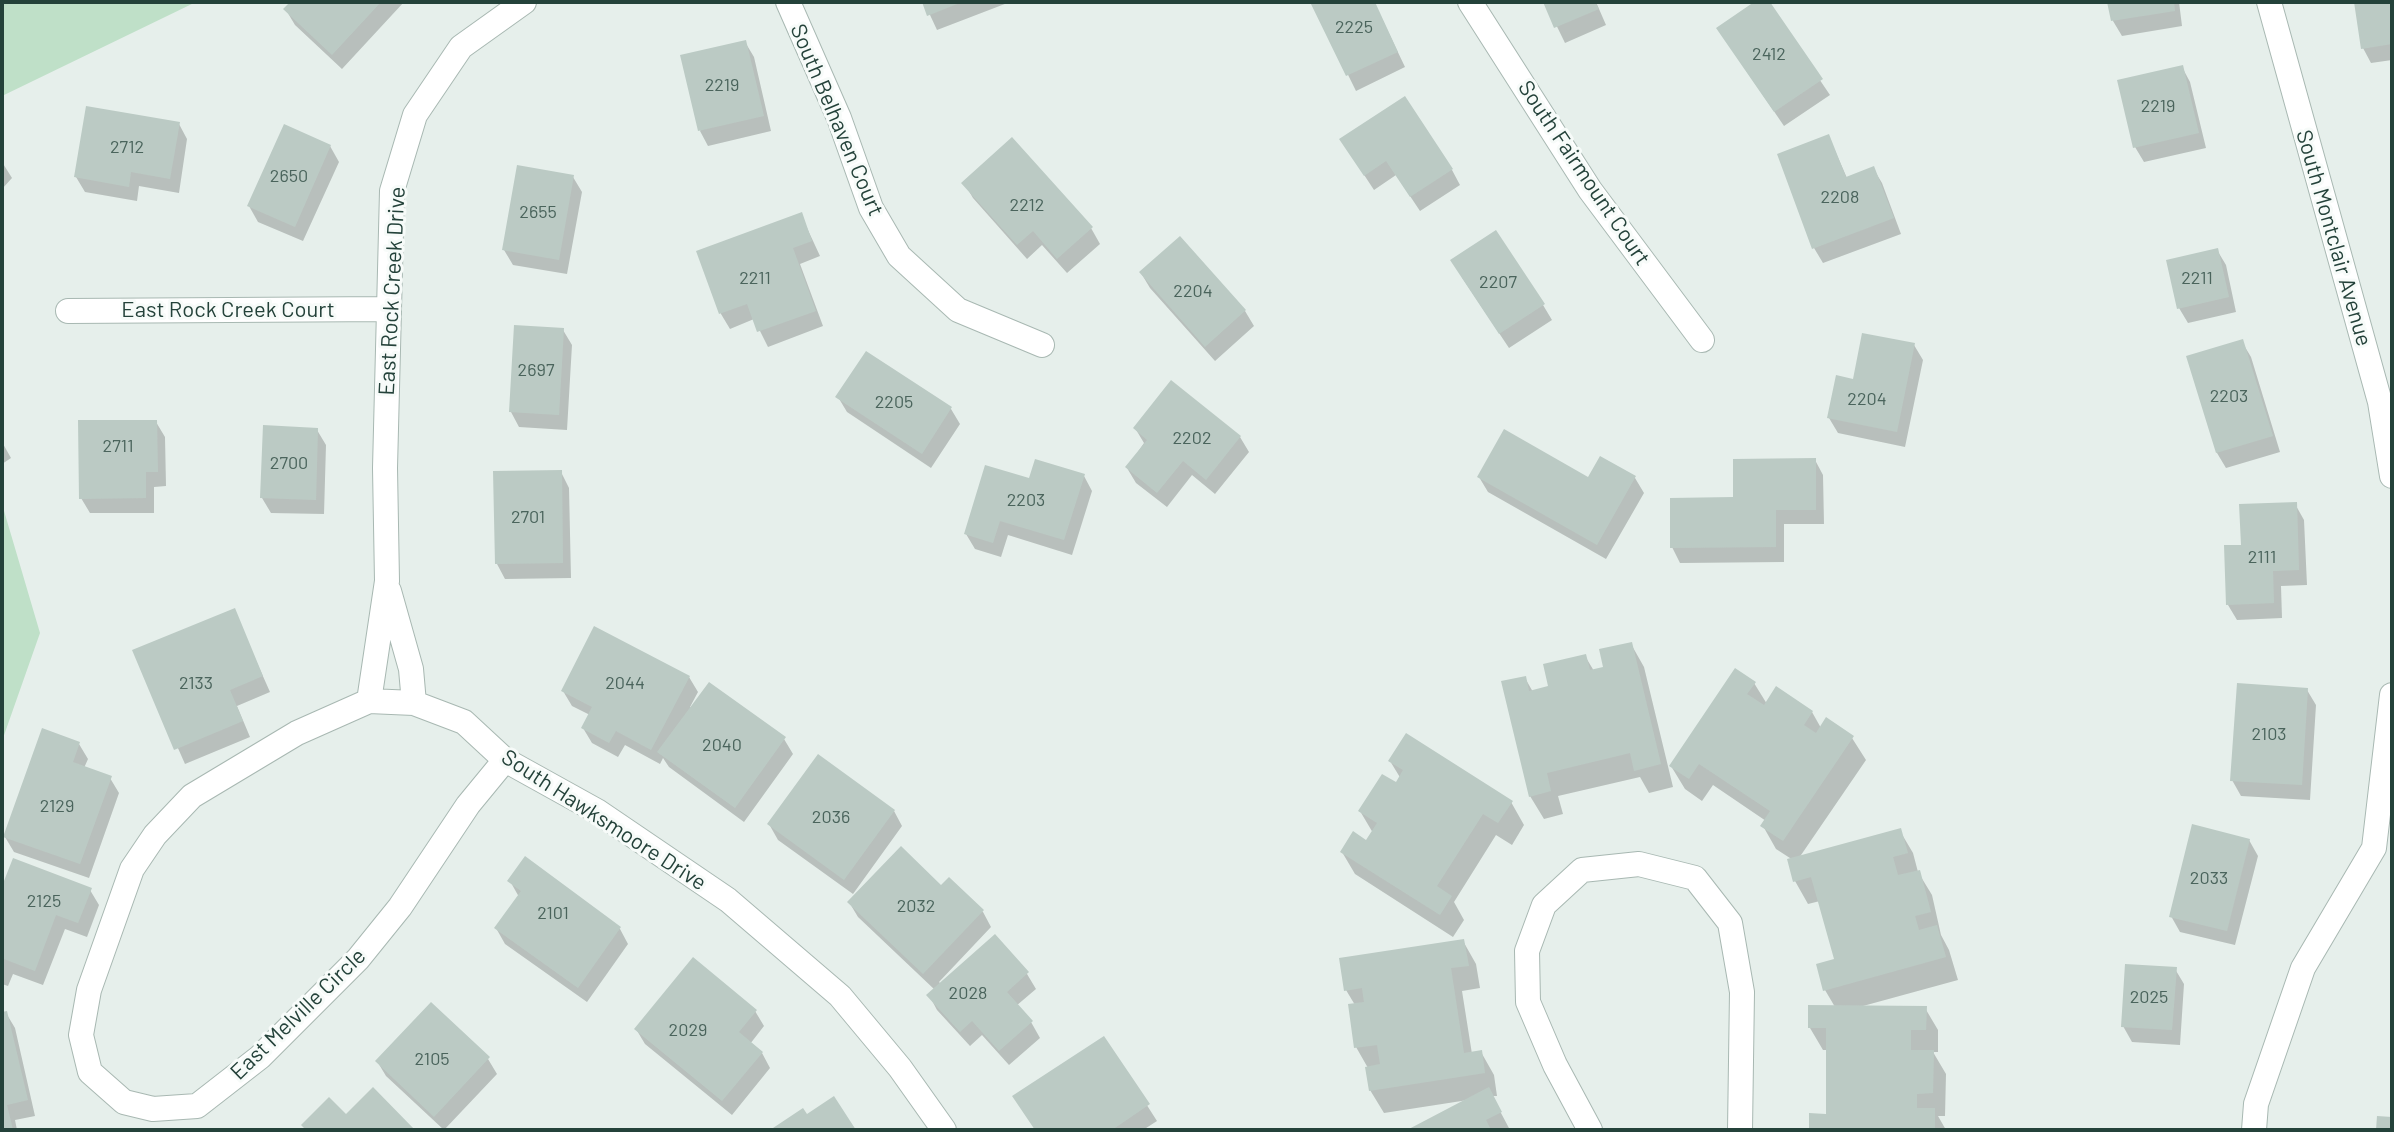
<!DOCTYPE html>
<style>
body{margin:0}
#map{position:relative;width:2394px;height:1132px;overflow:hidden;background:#e6efeb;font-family:Barlow,sans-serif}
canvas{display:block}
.frame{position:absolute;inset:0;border:4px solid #24423a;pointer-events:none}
</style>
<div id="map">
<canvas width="2394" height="1132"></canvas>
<div class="frame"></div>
</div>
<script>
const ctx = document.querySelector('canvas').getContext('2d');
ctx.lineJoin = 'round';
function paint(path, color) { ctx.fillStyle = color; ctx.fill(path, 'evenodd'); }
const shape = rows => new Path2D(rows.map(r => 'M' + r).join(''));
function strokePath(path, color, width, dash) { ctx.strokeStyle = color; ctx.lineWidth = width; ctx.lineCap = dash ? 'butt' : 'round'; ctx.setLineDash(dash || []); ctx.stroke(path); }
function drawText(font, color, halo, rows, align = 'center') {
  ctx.font = font + ' Barlow,sans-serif'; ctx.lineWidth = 6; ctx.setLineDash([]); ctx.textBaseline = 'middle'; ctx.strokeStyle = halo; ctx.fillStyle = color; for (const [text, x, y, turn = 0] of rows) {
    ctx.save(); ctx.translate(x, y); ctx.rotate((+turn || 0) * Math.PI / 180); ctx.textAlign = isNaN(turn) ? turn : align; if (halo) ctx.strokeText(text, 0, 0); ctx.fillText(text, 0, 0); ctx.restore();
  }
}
paint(shape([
 [2,2,196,2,2,96],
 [2,504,40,633,2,741]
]), '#bfe0c8');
paint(shape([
 [293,2,404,2,342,69,295,25,286,10],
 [924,2,1010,2,937,30],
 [1312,2,1374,2,1405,67,1356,91],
 [1545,2,1596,2,1606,25,1565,43],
 [1758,2,1767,2,1830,95,1784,126,1728,44],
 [2110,2,2179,2,2182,26,2122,36,2113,21],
 [2356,2,2392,2,2392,60,2371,63,2363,48],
 [745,42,754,57,771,131,708,146,700,131],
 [2182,67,2190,82,2206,148,2144,162,2135,147],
 [179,124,187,139,179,193,139,186,137,201,85,192,76,177],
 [1829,137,1847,178,1873,168,1882,183,1901,234,1823,263,1814,248],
 [330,146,339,162,303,241,258,222,249,206],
 [1351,155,1452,170,1460,185,1420,211,1396,175,1374,190],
 [2,162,12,178,2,189],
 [573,177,582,192,567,274,513,265,504,250],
 [964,183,1091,228,1100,244,1067,273,1042,245,1027,259,973,198],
 [801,215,820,256,800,264,823,326,768,347,754,319,730,329,721,314,698,253],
 [2217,250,2226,265,2236,312,2188,323,2179,308],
 [1141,273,1245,311,1254,326,1215,361,1150,288],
 [1461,276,1543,305,1552,320,1509,348],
 [563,330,572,345,567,430,519,427,511,412],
 [2242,342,2251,357,2280,452,2226,468,2217,453,2188,358],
 [1914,345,1923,360,1905,447,1838,433,1829,418],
 [838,397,951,409,960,424,931,468,847,412],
 [156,422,165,437,166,486,154,487,154,513,90,513,81,498],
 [1135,428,1240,437,1249,452,1215,494,1192,475,1167,507,1136,483,1127,468,1144,443],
 [317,430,326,445,324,514,271,513,262,498],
 [2,442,11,458,2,464],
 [1815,460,1823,475,1824,524,1784,524,1784,562,1680,563,1672,547,1735,499],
 [561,472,569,488,571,578,505,579,497,564],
 [1084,476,1092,491,1072,555,1008,535,1001,557,975,549,966,534,1030,481],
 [1479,477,1635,478,1644,493,1606,559,1488,492],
 [2295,504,2304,520,2307,585,2281,586,2282,618,2237,620,2228,605,2243,547],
 [234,611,270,692,237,706,250,737,185,764,135,651],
 [1631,644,1644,667,1673,787,1649,793,1640,777,1558,796,1563,814,1544,819,1530,796,1525,678,1533,692,1551,688,1585,656,1594,671,1606,668],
 [689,677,698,692,690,707,784,739,793,754,744,822,669,767,663,758,660,764,625,745,618,757,592,743,583,728,590,715,572,706,563,691],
 [1754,683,1767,704,1812,712,1821,728,1852,738,1866,760,1799,858,1900,831,1913,853,1918,872,1932,895,1941,935,1949,950,1958,980,1863,1006,1925,1008,1938,1030,1938,1052,1933,1052,1946,1074,1945,1116,1938,1116,1946,1130,1811,1130,1828,1116,1828,1050,1823,1050,1810,1028,1835,1007,1825,990,1836,961,1820,901,1808,904,1795,881,1793,860,1776,849,1763,826,1766,821,1713,785,1702,801,1685,789,1671,766],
 [2307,690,2316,705,2310,800,2241,796,2232,780],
 [79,744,88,759,84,768,110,778,119,793,89,878,14,852,5,837],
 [1390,761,1511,802,1524,825,1512,845,1496,835,1454,902,1464,920,1453,937,1355,874,1342,852,1367,842,1373,833,1360,811,1397,785,1401,779],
 [894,811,902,826,853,894,778,840,769,824],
 [2249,840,2258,856,2235,945,2180,932,2171,916],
 [949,880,983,912,991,927,939,982,941,984,994,937,1027,974,1036,989,1016,1006,1031,1022,1040,1038,1009,1065,982,1035,970,1046,937,1010,929,995,935,990,858,917,849,902,941,888],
 [510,881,620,929,628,944,587,1002,505,944,496,928,519,897],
 [90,890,99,905,87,937,65,929,43,985,13,974,8,986,2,984,2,891],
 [1463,941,1476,964,1480,988,1462,991,1472,1054,1481,1052,1494,1075,1497,1096,1492,1096,1510,1130,1411,1130,1468,1100,1384,1113,1370,1090,1368,1068,1356,1047,1355,1005,1346,990],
 [2175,969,2184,984,2180,1045,2132,1042,2123,1026],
 [755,1011,764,1026,750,1044,762,1053,770,1068,732,1115,645,1044,636,1029],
 [6,1013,15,1028,35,1116,15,1120,17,1130,2,1130,2,1014],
 [1104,1038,1157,1121,1143,1130,1036,1130],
 [488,1059,497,1074,444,1130,386,1076,377,1061]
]), '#0003');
paint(shape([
 [290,2,381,2,332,55,283,9],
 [922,2,962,2,927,16],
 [1310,2,1375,2,1398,52,1346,76],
 [1543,2,1595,2,1599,9,1554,28],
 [1754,2,1770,2,1823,79,1774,112,1716,28],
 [2107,2,2174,2,2175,11,2111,21],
 [2354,2,2392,2,2392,44,2361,49],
 [746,40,764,116,698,131,680,55],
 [2183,65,2199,133,2133,148,2117,80],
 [1405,96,1453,169,1410,197,1386,161,1364,176,1339,139],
 [86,106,180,122,170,179,131,172,129,187,74,177],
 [284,124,331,145,295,227,247,206],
 [1829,134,1846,177,1874,166,1894,218,1812,249,1777,154],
 [1012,137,1093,227,1057,259,1033,231,1017,245,961,183],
 [517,165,574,175,559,260,502,250],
 [802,212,812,241,793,248,816,311,757,332,747,304,719,314,696,251],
 [1496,230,1545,304,1499,334,1450,260],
 [1180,236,1246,310,1205,347,1139,272],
 [2218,248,2229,297,2177,309,2166,260],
 [514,325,564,328,559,415,509,412],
 [1862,333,1915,343,1897,432,1827,418,1836,375,1853,379],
 [2243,339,2273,436,2216,453,2186,356],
 [866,351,952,407,922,454,835,397],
 [1171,380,1241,436,1206,480,1183,461,1157,493,1125,467,1147,440,1133,428],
 [78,420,157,420,158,472,146,472,146,498,79,499],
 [263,425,318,428,316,500,260,498],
 [1504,429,1588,477,1600,456,1636,476,1597,545,1477,477],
 [1816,458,1816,510,1776,510,1776,547,1670,548,1670,498,1733,497,1733,459],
 [1035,459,1085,474,1064,540,1000,521,993,543,964,534,985,465,1029,478],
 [562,470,563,563,495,564,493,471],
 [2297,502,2299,570,2273,571,2274,603,2226,605,2224,545,2241,545,2239,504],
 [235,608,263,676,230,690,243,721,174,750,132,650],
 [594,626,690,676,651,750,616,731,609,743,581,728,592,707,561,691],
 [1632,642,1661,764,1634,771,1630,753,1547,773,1551,791,1529,797,1501,681,1526,676,1529,691,1548,686,1543,664,1586,654,1590,670,1603,667,1599,649],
 [1735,668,1756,682,1747,694,1764,705,1776,686,1813,711,1804,725,1816,733,1826,717,1854,736,1783,841,1760,826,1770,811,1699,764,1689,779,1669,766],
 [709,682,786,737,735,808,657,752],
 [2237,683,2308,688,2302,785,2230,781],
 [42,728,80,742,73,762,112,776,80,864,3,837],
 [1406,733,1513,801,1498,823,1483,814,1437,886,1452,896,1440,915,1340,852,1353,831,1366,840,1377,823,1358,811,1382,774,1396,782,1403,770,1388,761],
 [818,754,895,810,844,880,767,824],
 [2192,824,2250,839,2227,931,2169,917],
 [1901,828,1908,853,1893,857,1898,875,1920,870,1931,912,1915,916,1919,930,1937,925,1946,957,1823,991,1816,964,1834,959,1811,877,1793,882,1787,859],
 [901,846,941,885,949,877,984,910,923,974,847,902],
 [525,856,621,927,578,988,494,928,521,891,507,881],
 [13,858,92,888,78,923,56,915,35,971,4,959,2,965,2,886],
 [995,934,1029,972,1007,992,1033,1021,999,1051,972,1021,960,1032,926,995],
 [1464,939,1469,966,1451,968,1464,1053,1482,1050,1485,1073,1369,1091,1365,1067,1380,1064,1377,1045,1354,1048,1348,1004,1364,1002,1362,988,1344,991,1339,958],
 [693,957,757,1010,739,1032,763,1052,722,1101,634,1029],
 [2125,964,2177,967,2172,1030,2121,1027],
 [431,1002,490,1057,434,1117,375,1061],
 [1808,1005,1927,1006,1926,1030,1911,1030,1911,1050,1934,1050,1933,1093,1917,1094,1917,1108,1935,1108,1935,1130,1809,1130,1809,1113,1826,1114,1826,1028,1808,1028],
 [7,1011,28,1100,7,1105,13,1130,2,1130,2,1012],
 [1104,1036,1150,1104,1112,1130,1035,1130,1012,1096],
 [373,1087,415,1130,306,1130,301,1125,329,1097,346,1114],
 [1489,1087,1502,1112,1486,1120,1491,1130,1407,1130],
 [834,1096,856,1130,770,1130,803,1108,807,1114],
 [2377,1116,2392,1117,2392,1130,2376,1130]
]), '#bbcac4');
const street = shape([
 [788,2,839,118,871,208,899,256,958,310,1042,345],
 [1470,2,1590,190,1702,340],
 [2269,2,2380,402,2392,476],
 [68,311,389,309],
 [389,591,411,669,414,703],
 [369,701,387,581,385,468,392,191,415,115,461,47,524,2],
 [505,760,468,805,400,907,358,959,260,1057,197,1106,153,1109,124,1102,90,1072,81,1035,89,990,132,869,155,835,192,796,297,733,369,701,414,703,464,722,505,760,597,811,728,900,840,996,900,1068,944,1130],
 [1590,1130,1555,1065,1528,1002,1527,951,1544,905,1582,870,1639,864,1695,878,1730,923,1742,992,1740,1130],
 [2254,1130,2256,1104,2303,968,2374,848,2392,695]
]);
strokePath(street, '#a8b8b2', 26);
strokePath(street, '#fff', 24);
drawText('18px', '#4a645c', null, [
 ["2225",1354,27],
 ["2412",1769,54],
 ["2219",722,85],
 ["2219",2158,106],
 ["2712",127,147],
 ["2650",289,176],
 ["2208",1840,197],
 ["2212",1027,205],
 ["2655",538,212],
 ["2211",755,278],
 ["2211",2197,278],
 ["2207",1498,282],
 ["2204",1193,291],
 ["2697",536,370],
 ["2203",2229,396],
 ["2204",1867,399],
 ["2205",894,402],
 ["2202",1192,438],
 ["2711",118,446],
 ["2700",289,463],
 ["2203",1026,500],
 ["2701",528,517],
 ["2111",2262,557],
 ["2133",196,683],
 ["2044",625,683],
 ["2103",2269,734],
 ["2040",722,745],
 ["2129",57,806],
 ["2036",831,817],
 ["2033",2209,878],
 ["2125",44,901],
 ["2032",916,906],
 ["2101",553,913],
 ["2028",968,993],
 ["2025",2149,997],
 ["2029",688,1030],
 ["2105",432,1059]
]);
drawText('22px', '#24423a', '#f7fbf9', [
 ["South Belhaven Court",837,120,67],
 ["South Fairmount Court",1584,173,56],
 ["South Montclair Avenue",2334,238,74],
 ["East Rock Creek Drive",392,291,-87],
 ["East Rock Creek Court",228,310],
 ["South Hawksmoore Drive",604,820,33],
 ["East Melville Circle",298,1014,-44]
]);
</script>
